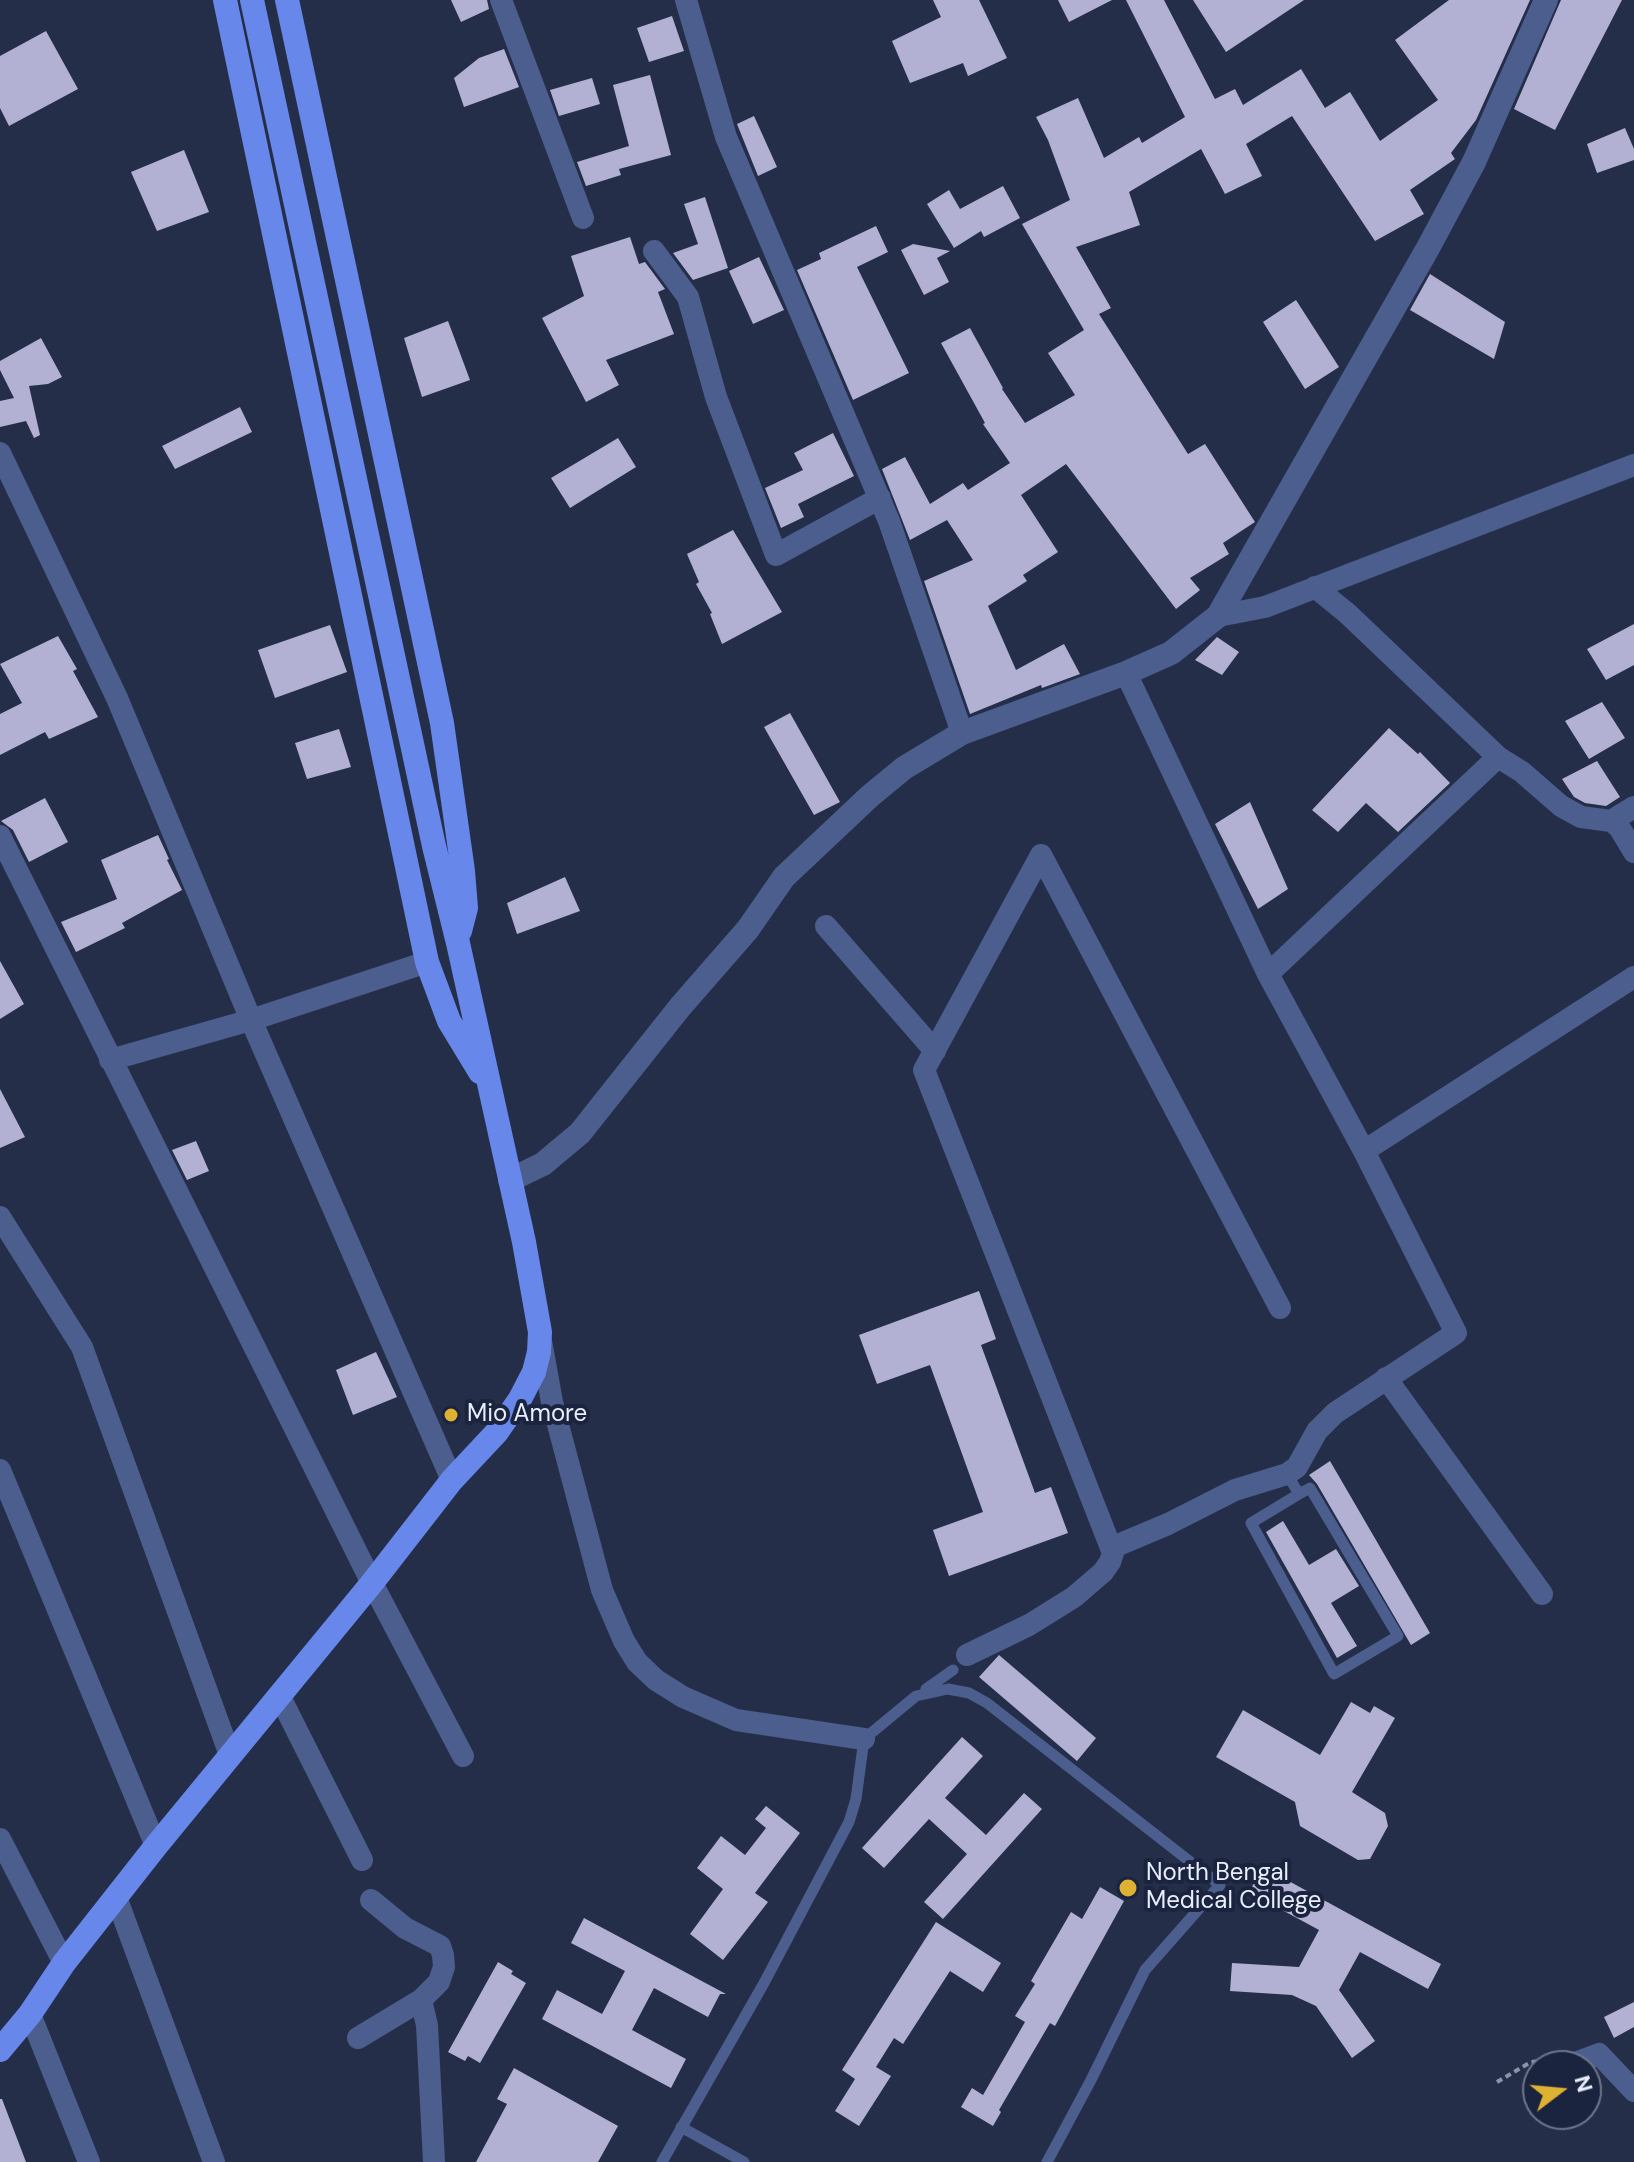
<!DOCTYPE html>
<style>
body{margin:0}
#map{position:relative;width:1634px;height:2162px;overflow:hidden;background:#252e49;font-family:"DM Sans",sans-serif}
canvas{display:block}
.north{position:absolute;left:1522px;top:2050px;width:80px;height:80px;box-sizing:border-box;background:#1b243e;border:2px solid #6d758a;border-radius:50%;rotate:74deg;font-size:22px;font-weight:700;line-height:32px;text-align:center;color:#e8eefc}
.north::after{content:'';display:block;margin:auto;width:28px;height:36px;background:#deb133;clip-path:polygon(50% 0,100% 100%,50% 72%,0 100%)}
</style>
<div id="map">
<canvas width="1634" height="2162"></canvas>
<div class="north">N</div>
</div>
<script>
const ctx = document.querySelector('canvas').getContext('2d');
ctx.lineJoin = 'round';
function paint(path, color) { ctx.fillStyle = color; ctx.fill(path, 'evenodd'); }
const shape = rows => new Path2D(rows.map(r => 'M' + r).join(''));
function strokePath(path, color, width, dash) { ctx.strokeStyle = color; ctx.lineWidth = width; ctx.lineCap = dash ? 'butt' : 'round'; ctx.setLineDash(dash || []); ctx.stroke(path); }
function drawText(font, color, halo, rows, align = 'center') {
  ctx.font = font + ' "DM Sans",sans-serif'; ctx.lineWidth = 8; ctx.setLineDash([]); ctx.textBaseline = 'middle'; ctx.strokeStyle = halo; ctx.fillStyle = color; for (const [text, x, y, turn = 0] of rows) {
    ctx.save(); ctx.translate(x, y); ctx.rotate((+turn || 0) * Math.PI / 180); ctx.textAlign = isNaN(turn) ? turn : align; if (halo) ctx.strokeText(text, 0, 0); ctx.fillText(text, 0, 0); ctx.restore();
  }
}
paint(shape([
 [451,0,487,0,489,9,461,22],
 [933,0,979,0,1007,58,968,76,963,63,910,83,892,41,941,17],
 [1058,0,1112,0,1069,22],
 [1126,0,1164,0,1215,99,1235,89,1243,105,1301,69,1325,108,1350,92,1380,141,1438,100,1395,40,1449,0,1530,0,1476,120,1451,153,1455,159,1410,190,1424,214,1375,241,1292,116,1246,144,1262,176,1225,194,1201,149,1129,192,1140,225,1076,247,1111,308,1099,314,1188,454,1205,444,1255,522,1223,543,1229,554,1190,578,1200,590,1176,609,1066,464,1021,495,1058,552,1023,575,1027,581,988,606,1016,670,1064,644,1080,674,1042,688,1041,685,970,714,924,581,973,560,947,520,910,540,882,469,905,457,930,504,963,483,968,490,1010,463,983,424,985,423,941,343,970,328,1003,388,1002,389,1025,423,1075,395,1048,353,1084,330,1022,224,1070,200,1048,140,1036,117,1078,98,1104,158,1139,137,1142,143,1185,117],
 [1193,0,1304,0,1226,52],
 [1561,0,1622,0,1555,130,1514,109],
 [672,16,684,51,649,62,637,28],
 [46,31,78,89,9,126,0,108,0,56],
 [504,49,519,87,464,107,454,78,479,58],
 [650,75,671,155,619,169,621,175,586,186,577,162,629,146,613,85],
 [592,78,600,104,559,116,550,90],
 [754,116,777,167,758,176,737,124],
 [1625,128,1634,149,1634,160,1597,173,1587,144],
 [184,150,209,212,157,231,131,172],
 [1003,186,1020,218,984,237,981,231,954,248,927,204,949,190,960,209],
 [705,197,728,268,693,280,673,253,698,244,684,204],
 [876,226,888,252,857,267,909,373,853,400,797,270,821,259,819,253],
 [630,237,639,264,645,262,665,289,658,292,674,334,606,360,619,385,586,402,542,318,584,296,571,256],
 [913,244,950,251,937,258,949,282,924,295,901,250],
 [759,257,784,310,753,324,729,271],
 [1430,274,1505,322,1494,359,1410,310],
 [1296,300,1339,367,1305,389,1263,322],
 [448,321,470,380,422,397,404,338],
 [41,338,62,377,48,384,29,386,40,435,34,438,26,421,0,427,0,401,14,398,0,370,0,361],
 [240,407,252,432,175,469,162,446],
 [833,433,854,476,798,504,804,517,781,528,765,488,803,470,794,453],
 [618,438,636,467,570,508,551,478],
 [733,530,782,612,722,644,710,614,712,613,696,584,699,582,687,554],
 [1634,624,1634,665,1606,680,1587,649],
 [330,625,347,672,275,698,258,650],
 [58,636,77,669,73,671,98,717,49,739,45,732,0,755,0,714,22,703,0,664],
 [1217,637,1239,652,1222,675,1195,660],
 [1602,702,1625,738,1589,759,1565,721],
 [790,713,840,802,814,815,764,727],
 [1389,728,1418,754,1420,752,1450,783,1398,832,1366,803,1338,832,1312,810],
 [339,729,351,767,307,779,295,743],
 [1597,761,1620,797,1606,806,1585,803,1574,797,1562,779],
 [45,798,68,842,29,862,13,830,1,821],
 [1250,802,1288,889,1258,909,1215,824],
 [158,835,169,859,167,860,182,890,122,923,125,928,76,952,61,922,117,899,101,860],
 [565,877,580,911,517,934,507,903],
 [0,961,24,1004,0,1019],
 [0,1089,25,1137,0,1148],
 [196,1141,209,1171,187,1180,172,1150],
 [979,1291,996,1339,981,1345,1035,1493,1051,1487,1068,1533,949,1576,933,1530,983,1512,930,1365,877,1384,859,1335],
 [376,1352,397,1397,353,1415,336,1370],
 [1330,1461,1430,1633,1411,1645,1317,1484,1309,1475],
 [1283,1521,1309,1565,1336,1549,1359,1586,1331,1603,1357,1646,1337,1658,1266,1532],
 [999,1655,1096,1738,1077,1761,979,1677],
 [1351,1702,1370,1713,1374,1706,1395,1718,1352,1792,1385,1813,1388,1826,1370,1859,1358,1860,1300,1826,1295,1802,1216,1757,1243,1710,1320,1755],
 [962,1737,983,1756,945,1798,986,1835,1024,1793,1042,1809,943,1919,924,1902,967,1854,929,1819,884,1868,862,1848],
 [766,1806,800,1833,755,1893,768,1902,723,1960,690,1934,723,1889,697,1868,721,1836,745,1855,766,1828,755,1819],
 [1263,1867,1441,1964,1428,1989,1360,1952,1339,1990,1375,2041,1352,2058,1316,2006,1292,1995,1230,1991,1232,1963,1299,1967,1319,1930,1249,1892],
 [1100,1887,1124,1901,1055,2026,1050,2023,999,2110,1001,2112,993,2126,961,2107,972,2088,983,2095,1025,2022,1015,2016,1035,1984,1031,1981,1071,1912,1082,1919],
 [584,1918,726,1994,720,1994,708,2017,654,1988,632,2030,686,2059,671,2088,542,2019,557,1990,602,2014,625,1971,571,1943],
 [936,1922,1001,1963,983,1992,950,1971,903,2044,894,2038,876,2067,891,2076,859,2126,835,2111,855,2079,842,2070],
 [498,1962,513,1971,511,1974,526,1983,480,2063,468,2056,465,2061,448,2052],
 [1634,2002,1634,2027,1614,2038,1604,2017],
 [514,2068,618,2126,598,2162,476,2162,507,2104,497,2099],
 [0,2099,2,2099,26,2162,0,2162]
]), '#b2b0d3');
strokePath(shape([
 [1497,2082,1531,2062,1550,2060]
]), '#8c93a7', 4, [6, 4]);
strokePath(shape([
 [1287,1474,1299,1494,1310,1488,1398,1636,1334,1674,1251,1523,1299,1494],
 [926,1689,953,1670],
 [681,2127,744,2162],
 [662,2162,764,1983,849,1822,856,1799,864,1739,916,1696,948,1689,969,1693,987,1703,1220,1885,1145,1970,1091,2080,1047,2162]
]), '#4c5e8d', 11);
strokePath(shape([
 [501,0,583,218],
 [686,0,726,137,889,521,962,733],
 [654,251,688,297,716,397,776,555,880,498],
 [0,453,117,698,251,1020,452,1480],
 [1315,587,1348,614,1498,757,1522,772,1561,806,1581,817,1611,821,1619,827,1634,852],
 [1218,616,1265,607,1634,465],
 [1611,821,1634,807],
 [0,836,372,1583,463,1756],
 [1041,855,924,1070,1111,1548],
 [1041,855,1280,1308],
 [826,926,935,1051],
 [1268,974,1498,757],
 [110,1060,251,1020,427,962],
 [1364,1151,1634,977],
 [0,1217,82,1347,230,1755],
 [541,1341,552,1402,602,1590,624,1641,637,1662,656,1680,683,1697,736,1720,864,1739],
 [1386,1378,1542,1594],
 [0,1470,156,1846],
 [967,1655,1029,1625,1074,1597,1103,1572,1110,1562,1113,1553,1111,1548,1168,1524,1235,1490,1287,1474,1297,1467,1317,1431,1335,1413,1456,1333,1364,1151,1268,974,1126,673],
 [280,1697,362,1860],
 [0,1839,64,1963],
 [116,1897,214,2162],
 [371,1900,405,1928,440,1946,443,1955,444,1967,439,1982,421,2000,427,2025,434,2162],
 [30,2014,89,2162],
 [358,2038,421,2000],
 [1567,2066,1599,2054,1634,2091]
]), '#4c5e8d', 22);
strokePath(shape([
 [510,1180,543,1164,580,1133,680,1007,748,929,784,877,870,796,904,768,962,733,1126,673,1171,653,1218,616,1428,248,1474,162,1546,0]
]), '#4c5e8d', 24);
strokePath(shape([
 [225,0,427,962,449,1021,480,1072],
 [287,0,442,723,463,871,466,908,460,931],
 [0,2050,30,2014,64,1963,156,1846,372,1583,452,1480,497,1432,520,1399,534,1372,539,1352,540,1332,524,1242,458,943,434,846,252,0]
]), '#6788ea', 24);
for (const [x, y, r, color] of [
 [451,1415,8,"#deb133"],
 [1128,1888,10,"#deb133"]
]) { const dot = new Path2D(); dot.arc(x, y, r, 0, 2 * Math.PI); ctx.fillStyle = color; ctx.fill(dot); strokePath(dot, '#1b243e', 3); }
drawText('24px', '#e8eefc', '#1b243e', [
 ["Mio Amore",467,1415],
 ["North Bengal",1146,1874],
 ["Medical College",1146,1902]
], 'left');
</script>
